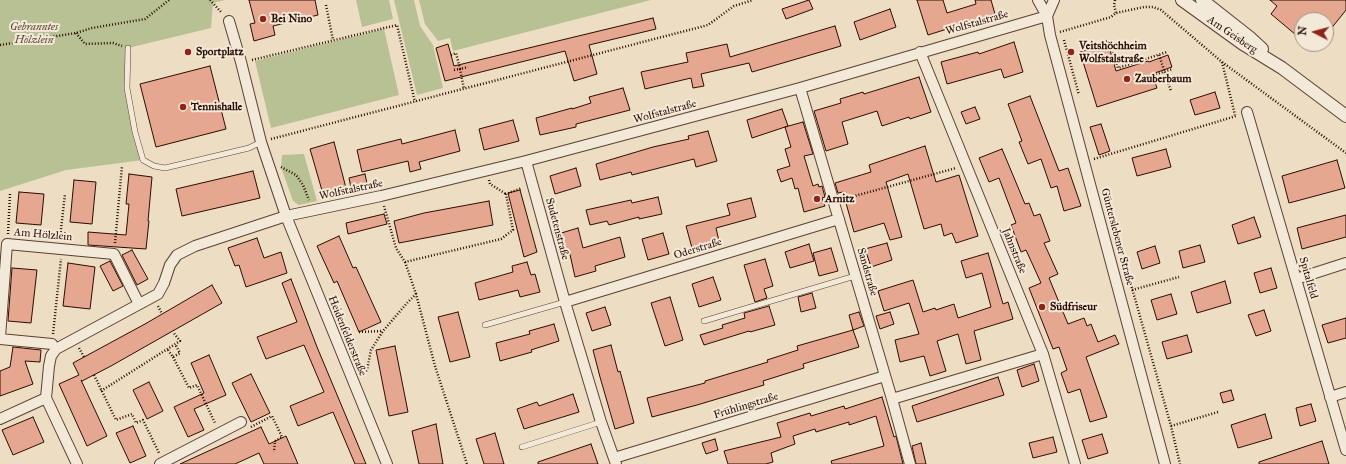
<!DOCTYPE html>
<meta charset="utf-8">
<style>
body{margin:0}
#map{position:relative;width:1346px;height:464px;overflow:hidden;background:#edddc3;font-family:"IM FELL Great Primer",serif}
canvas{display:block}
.north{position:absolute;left:1294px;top:12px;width:40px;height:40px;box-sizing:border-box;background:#f3e9d8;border:1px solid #a39182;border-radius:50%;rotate:276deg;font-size:11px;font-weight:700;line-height:16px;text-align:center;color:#2b0c00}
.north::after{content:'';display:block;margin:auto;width:14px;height:18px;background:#8f2418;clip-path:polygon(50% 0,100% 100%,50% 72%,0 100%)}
</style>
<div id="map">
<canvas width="1346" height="464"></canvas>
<div class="north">N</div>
</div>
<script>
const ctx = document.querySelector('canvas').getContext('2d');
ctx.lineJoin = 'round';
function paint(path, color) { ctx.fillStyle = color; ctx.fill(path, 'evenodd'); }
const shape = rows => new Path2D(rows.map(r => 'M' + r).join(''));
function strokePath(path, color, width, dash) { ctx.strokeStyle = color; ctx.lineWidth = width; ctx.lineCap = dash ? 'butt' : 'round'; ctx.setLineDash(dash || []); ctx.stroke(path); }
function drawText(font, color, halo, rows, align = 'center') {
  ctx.font = font + ' "IM FELL Great Primer",serif'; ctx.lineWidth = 4; ctx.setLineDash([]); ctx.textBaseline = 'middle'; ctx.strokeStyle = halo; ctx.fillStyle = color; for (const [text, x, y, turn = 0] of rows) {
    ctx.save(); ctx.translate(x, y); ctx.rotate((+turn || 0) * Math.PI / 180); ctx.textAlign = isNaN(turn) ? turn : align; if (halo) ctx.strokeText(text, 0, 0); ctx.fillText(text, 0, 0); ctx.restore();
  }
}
paint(shape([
 [0,0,225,0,213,3,211,28,128,48,127,88,143,160,66,170,0,191],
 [356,0,389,0,393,19,362,27],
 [394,0,414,0,420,26,433,45,443,88,417,95],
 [419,0,651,0,453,51,450,38,438,41,425,24],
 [384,29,399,95,271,128,255,61],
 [304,154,317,201,299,205,293,201,281,167,282,155]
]), '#b8c194');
const building = shape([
 [249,0,315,0,318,15,273,26,275,35,254,41,250,24,255,23,249,0],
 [809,0,813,9,786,19,782,9,809,0],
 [917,0,943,0,947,13,976,4,975,0,991,0,995,14,928,35,917,0],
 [1270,0,1346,0,1346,10,1326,35,1326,20,1302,20,1302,40,1271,14,1277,6,1270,0],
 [890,9,896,27,860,40,854,22,890,9],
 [653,18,656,29,589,45,597,74,574,81,565,51,445,81,436,48,448,44,454,66,653,18],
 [835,26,841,46,752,72,749,63,701,74,704,86,693,88,691,78,645,89,641,72,688,62,686,53,727,44,730,57,835,26],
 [1014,42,1023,72,1004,78,1001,69,947,84,941,62,978,52,979,54,1014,42],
 [1108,43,1116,71,1148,61,1149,62,1168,55,1172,67,1152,74,1157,88,1097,107,1080,52,1108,43],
 [210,66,226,129,156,147,140,84,210,66],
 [919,77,931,112,910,119,909,117,882,126,877,111,842,122,848,144,826,151,814,111,841,103,840,99,863,92,864,94,919,77],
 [623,88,630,110,576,124,576,127,540,135,536,118,572,108,572,109,591,103,589,97,623,88],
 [1215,92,1220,108,1195,115,1190,100,1215,92],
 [1030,96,1059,171,1068,168,1081,206,1064,211,1057,186,1051,188,1041,159,1028,164,1019,142,1022,141,1008,104,1030,96],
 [975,107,980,119,966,124,961,112,975,107],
 [782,109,788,126,752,138,747,120,782,109],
 [513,120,519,141,484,150,479,129,513,120],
 [803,122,813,154,804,156,813,186,818,184,819,187,822,186,825,197,822,198,825,206,804,212,798,188,795,189,792,178,781,182,777,170,790,166,785,149,791,147,785,127,803,122],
 [1101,124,1110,151,1099,155,1090,127,1101,124],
 [455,130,460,151,419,162,421,169,410,172,408,161,362,172,357,150,401,139,402,144,455,130],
 [708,131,717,161,696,167,694,159,632,175,631,172,600,180,596,164,653,147,689,139,688,136,708,131],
 [334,142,346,188,323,194,310,149,334,142],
 [925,146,936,182,959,175,978,236,956,243,952,233,944,236,941,224,924,229,908,174,886,182,902,237,890,240,884,223,854,232,843,192,838,193,835,183,871,172,869,165,925,146],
 [1002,149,1025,204,1029,203,1034,216,1040,214,1050,241,1044,243,1058,274,1049,278,1068,324,1084,318,1087,326,1091,324,1098,342,1115,335,1119,344,1086,357,1107,417,1090,422,1080,389,1068,393,1061,373,1067,370,1059,347,1053,349,1029,288,1041,283,1026,250,1021,252,1011,225,1016,223,999,178,989,182,979,158,1002,149],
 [1166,149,1171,167,1137,176,1132,158,1166,149],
 [1337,160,1345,188,1289,203,1282,176,1337,160],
 [576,168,581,186,555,194,550,176,576,168],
 [253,171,260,198,182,216,176,189,253,171],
 [129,174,152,177,148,221,149,221,146,249,88,245,88,232,126,235,129,204,126,204,129,174],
 [365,174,367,184,351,188,349,178,365,174],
 [74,180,96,182,92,224,70,222,74,180],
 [520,190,537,252,524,257,508,193,520,190],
 [19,192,44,194,41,225,16,223,19,192],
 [658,197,662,214,639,219,639,217,609,225,607,221,590,225,586,210,631,200,632,203,658,197],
 [751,198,756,217,716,228,719,241,692,248,686,226,730,215,727,204,751,198],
 [489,201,493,225,399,243,394,221,424,213,489,201],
 [384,214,387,224,348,234,346,223,384,214],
 [1346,215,1346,237,1302,249,1297,228,1346,215],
 [1254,217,1261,237,1238,244,1232,225,1254,217],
 [578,228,583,248,620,237,625,257,595,266,596,271,575,277,569,250,563,252,558,234,578,228],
 [663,233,669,254,648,260,642,239,663,233],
 [339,236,353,268,356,267,381,322,359,332,337,281,334,283,317,246,339,236],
 [257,238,264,258,281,252,287,273,246,287,239,265,235,266,228,248,257,238],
 [887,243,892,260,871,267,865,249,887,243],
 [809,244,814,261,790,268,785,252,809,244],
 [1200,245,1205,262,1183,268,1179,251,1200,245],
 [1155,246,1160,263,1142,269,1137,252,1155,246],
 [831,248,838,271,819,276,813,253,831,248],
 [132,250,148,279,137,285,122,255,132,250],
 [988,253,1003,304,1008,302,1013,319,974,331,981,360,966,364,958,334,937,341,946,371,930,376,924,356,900,362,895,340,919,334,909,303,884,311,878,291,913,280,923,312,935,308,936,310,954,304,958,318,991,307,982,273,966,278,961,261,988,253],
 [765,259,773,286,764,289,767,298,755,302,744,265,765,259],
 [110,261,123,286,113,291,100,266,110,261],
 [527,262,531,275,535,274,540,292,520,297,518,290,479,300,475,283,513,272,512,266,527,262],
 [68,263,95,267,90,309,63,306,68,263],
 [12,268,37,270,31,323,8,321,12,268],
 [1271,268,1277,288,1260,293,1254,273,1271,268],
 [713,277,721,300,699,307,692,284,713,277],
 [291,279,317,347,366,464,355,464,333,412,298,426,290,406,324,392,304,345,266,359,257,337,297,322,282,283,291,279],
 [1225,281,1231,303,1197,313,1191,292,1225,281],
 [212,285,222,303,111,366,82,381,81,380,107,436,87,446,59,384,79,375,73,363,145,324,212,285],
 [812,293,816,308,801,312,798,297,812,293],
 [1171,294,1177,314,1157,320,1151,300,1171,294],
 [670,297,683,340,665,346,651,303,670,297],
 [769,306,775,325,750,332,749,331,704,345,700,335,723,328,722,325,745,318,744,313,769,306],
 [605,307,611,325,592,331,586,313,605,307],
 [1264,310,1271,331,1256,336,1248,315,1264,310],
 [458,312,470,357,450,362,438,317,458,312],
 [859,312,864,326,853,330,849,315,859,312],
 [890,312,894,324,880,329,876,316,890,312],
 [1346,318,1346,338,1328,343,1322,325,1346,318],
 [554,324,559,341,531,350,532,352,500,361,496,343,530,334,529,331,554,324],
 [853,330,859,347,803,364,804,368,763,381,764,385,697,405,652,417,647,398,705,383,705,381,768,362,767,360,798,350,797,346,853,330],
 [1187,335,1192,352,1167,359,1162,342,1187,335],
 [611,345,618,372,620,371,634,423,615,429,600,377,593,350,611,345],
 [395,346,408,412,389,416,376,350,395,346],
 [13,347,41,350,40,362,25,361,33,384,0,396,0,371,10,367,13,347],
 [209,355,226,395,194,409,204,430,188,437,174,407,204,393,191,363,209,355],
 [1034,364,1039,381,1022,387,1017,370,1034,364],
 [251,374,270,413,251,422,232,383,251,374],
 [998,377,1004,395,917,422,912,406,998,377],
 [149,382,163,411,147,419,133,390,149,382],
 [1231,390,1234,400,1223,403,1220,393,1231,390],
 [573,394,579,412,524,429,517,409,537,402,539,406,573,394],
 [882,397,894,437,896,436,903,464,832,464,831,461,884,446,876,416,849,425,849,422,816,432,815,429,793,436,795,444,771,453,773,462,766,464,728,464,724,451,781,437,777,423,810,413,811,416,844,406,845,409,882,397],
 [1311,404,1316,421,1300,426,1296,408,1311,404],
 [1265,414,1272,438,1238,448,1231,425,1265,414],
 [33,417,44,442,13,455,2,430,33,417],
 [436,424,443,464,419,464,412,431,436,424],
 [133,426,146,456,130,463,116,433,133,426],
 [261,427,269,444,286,436,298,464,264,464,259,453,235,464,180,464,261,427],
 [495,433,504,464,484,464,476,439,495,433],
 [1102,434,1108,453,1088,459,1082,440,1102,434],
 [1053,437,1057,452,1033,458,1029,443,1053,437],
 [715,439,718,450,706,454,702,443,715,439],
 [1322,441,1329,464,1259,464,1259,462,1322,441],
 [921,443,926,464,916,464,912,446,921,443],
 [591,444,598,464,538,464,538,462,591,444]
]);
paint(building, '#e6a791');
strokePath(building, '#2b0c00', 1);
const service = shape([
 [128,48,127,88,135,132,143,160,154,166,165,168,249,148,261,142],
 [704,321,855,276],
 [485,325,565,302],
 [522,447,601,422]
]);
const minor = shape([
 [1038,0,1047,16,1050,35,1165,464],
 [1047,16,1054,0],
 [229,21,241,62,261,142,286,216,387,464],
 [920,52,1043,354,1075,464],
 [800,88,892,399,910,464],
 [1247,112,1346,450],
 [526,161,565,302,601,422,616,464],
 [1296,279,1346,263],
 [565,302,839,219],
 [0,337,7,244,114,254,139,304],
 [0,339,52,344,56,349],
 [1330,397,1346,392],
 [892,399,1043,354],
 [0,419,46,398],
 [614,458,885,376],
 [77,464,46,398,49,366,51,356,56,349,158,294,164,283,170,265,177,255,195,246,286,216,381,196,526,161,800,88,1047,16],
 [160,464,241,422]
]);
const tertiary = shape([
 [1182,0,1243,44,1282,68,1346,116],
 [1202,0,1249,37,1262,49]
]);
strokePath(service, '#5c4031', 6);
strokePath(minor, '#5c4031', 12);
strokePath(tertiary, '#5c4031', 14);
strokePath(shape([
 [210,0,222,13],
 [1115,0,1114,5,1116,13],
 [326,5,333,40],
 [1060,32,1111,17,1116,13,1144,7,1153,7,1161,10,1222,62,1346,153],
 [76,33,85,44,113,43,122,46],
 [1064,40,1079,95],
 [0,45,76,33,92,28,145,19,169,0],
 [1092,48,1091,46,1109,41,1118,68,1167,52],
 [451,55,456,53,460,69,468,67],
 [1159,55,1171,91],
 [252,60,397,25,415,102],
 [1222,62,1235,115],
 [454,70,460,69,464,89],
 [1153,75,1173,69],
 [271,139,708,25,734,6,753,0],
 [1094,159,1236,116],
 [281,167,296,175,303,185,309,200],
 [489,180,490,184,506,194],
 [844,199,956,168],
 [384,206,396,248,405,262,501,239,513,230,506,194,522,188],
 [8,234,10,194],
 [1117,235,1171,426,1180,464],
 [60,238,65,194],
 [115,243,122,166],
 [405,262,416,294],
 [1132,290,1179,277],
 [158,306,162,314],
 [359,332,383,331],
 [53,334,61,259],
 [79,348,84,357],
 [168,350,173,357,180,353,175,344],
 [173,357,189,388,197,385,215,423],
 [361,374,367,370,371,350,383,331,407,303,416,294,435,366,467,464],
 [94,375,116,420,132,414,136,423,143,420,159,453],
 [101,391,180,341,173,332],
 [1171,426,1218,412],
 [251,427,272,416,282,437,275,441,274,452]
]), '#2b0c00', 2.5, [1, 2]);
strokePath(service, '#f3e9d8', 5);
strokePath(minor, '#f3e9d8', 10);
strokePath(tertiary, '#f3e9d8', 12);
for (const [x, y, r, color] of [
 [263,19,4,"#8f2418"],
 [188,52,4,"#8f2418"],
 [1071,52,4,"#8f2418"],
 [1127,79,4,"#8f2418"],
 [183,107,4,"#8f2418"],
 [817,199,4,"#8f2418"],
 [1042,307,4,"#8f2418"]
]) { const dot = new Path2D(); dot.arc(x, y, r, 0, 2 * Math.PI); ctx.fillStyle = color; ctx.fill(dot); strokePath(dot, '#f3e9d8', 1.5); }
drawText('bold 11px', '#2b0c00', '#f3e9d8', [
 ["Bei Nino",271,19],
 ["Veitshöchheim",1079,46],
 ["Wolfstalstraße",1079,59],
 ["Sportplatz",196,52],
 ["Zauberbaum",1135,79],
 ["Tennishalle",191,107],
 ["Arnitz",825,199],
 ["Südfriseur",1050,307]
], 'left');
drawText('11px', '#2b0c00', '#f3e9d8', [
 ["Wolfstalstraße",977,23,-16],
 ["Am Geisberg",1232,35,34],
 ["Wolfstalstraße",665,112,-15],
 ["Wolfstalstraße",351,190,-12],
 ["Sudetenstraße",557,229,75],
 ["Am Hölzlein",43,235,5],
 ["Günterslebener Straße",1117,237,75],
 ["Oderstraße",698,249,-17],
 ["Jahnstraße",1014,251,68],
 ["Sandstraße",867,272,74],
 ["Spitalfeld",1308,278,74],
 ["Heidenfelderstraße",347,336,68],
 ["Frühlingstraße",746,406,-17]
]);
drawText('italic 11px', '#5c4b34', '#f3e9d8', [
 ["Gebranntes",34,27],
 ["Hölzlein",34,40]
]);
</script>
